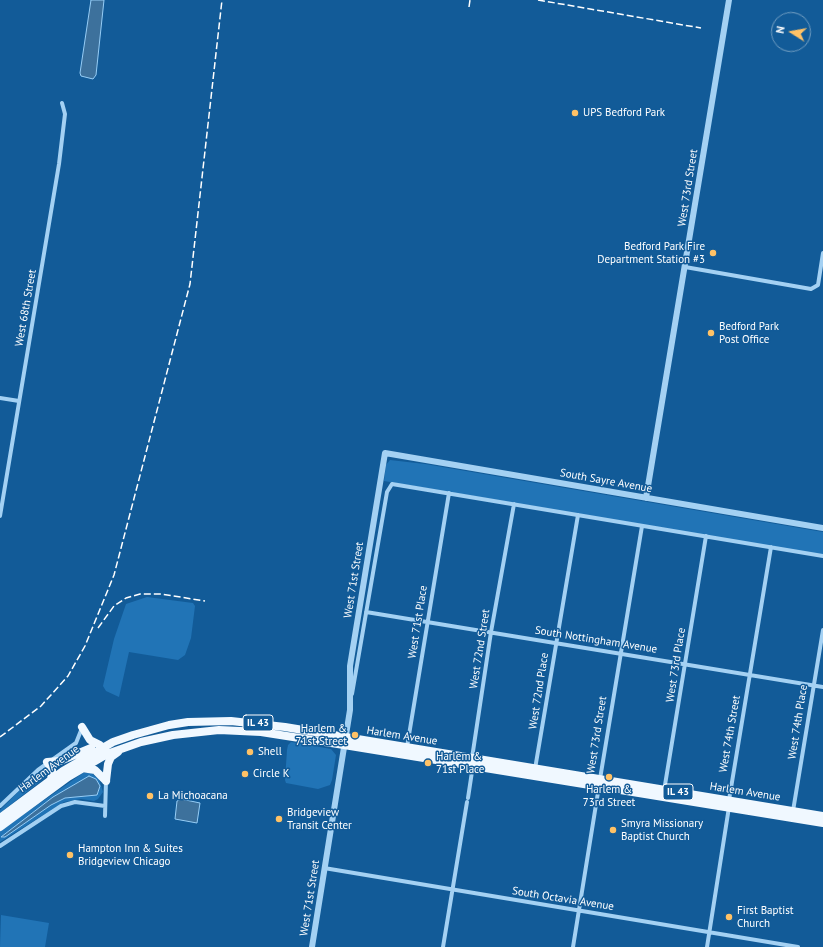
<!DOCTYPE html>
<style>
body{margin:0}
#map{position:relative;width:823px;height:947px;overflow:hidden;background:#125b98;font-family:"PT Sans",sans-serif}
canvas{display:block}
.north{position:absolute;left:771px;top:12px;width:40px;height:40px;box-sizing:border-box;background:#125b98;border:1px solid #719dc1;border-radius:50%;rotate:281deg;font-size:11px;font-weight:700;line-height:16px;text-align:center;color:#fff}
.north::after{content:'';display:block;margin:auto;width:14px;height:18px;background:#ffc266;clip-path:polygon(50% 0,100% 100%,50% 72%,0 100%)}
</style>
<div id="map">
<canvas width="823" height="947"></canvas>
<div class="north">N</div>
</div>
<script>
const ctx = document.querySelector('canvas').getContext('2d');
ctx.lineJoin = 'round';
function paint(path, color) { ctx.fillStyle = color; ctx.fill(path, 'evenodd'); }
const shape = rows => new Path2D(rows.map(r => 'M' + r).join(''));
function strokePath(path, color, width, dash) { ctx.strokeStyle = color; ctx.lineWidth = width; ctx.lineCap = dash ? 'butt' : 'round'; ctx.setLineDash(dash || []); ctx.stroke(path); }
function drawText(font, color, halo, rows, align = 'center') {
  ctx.font = font + ' "PT Sans",sans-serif'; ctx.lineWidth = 3; ctx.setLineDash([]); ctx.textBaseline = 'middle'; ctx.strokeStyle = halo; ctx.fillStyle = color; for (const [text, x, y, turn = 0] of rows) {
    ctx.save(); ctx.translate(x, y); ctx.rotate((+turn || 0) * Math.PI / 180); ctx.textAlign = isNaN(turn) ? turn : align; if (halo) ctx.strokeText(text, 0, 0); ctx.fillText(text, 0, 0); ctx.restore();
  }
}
paint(shape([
 [390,460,425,464,823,532,823,555,384,481,386,465],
 [147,597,193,603,195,606,191,638,185,655,178,660,129,652,119,697,106,691,103,686,114,639,126,604],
 [291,742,331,749,336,755,332,780,330,785,318,789,286,783,285,780,287,750,288,745],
 [43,772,46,774,46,777,0,813,0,810,21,789,37,774],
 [83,773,91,773,99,779,103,792,98,799,94,801,81,799,64,802,0,842,0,831],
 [89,776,96,779,100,786,97,795,65,798,51,805,2,838,1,837,53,797],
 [1,915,49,923,45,947,0,947]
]), '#2174b6');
const water = shape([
 [91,0,104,0,96,75,93,79,81,76,80,73,91,0],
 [89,776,96,779,100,786,97,795,65,798,51,805,5,837,1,837,53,797,89,776],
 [181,799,200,803,197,823,175,819,177,801,181,799]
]);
paint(water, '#3d719c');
strokePath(water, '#96cdf6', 1);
strokePath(shape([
 [685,267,811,289,818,285,823,253],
 [0,398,19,401],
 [0,516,59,164,65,114,62,103],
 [366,612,823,687],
 [352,694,387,492,392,484,823,556],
 [407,747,449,493],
 [472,758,491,632,514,504],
 [535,769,578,515],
 [600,779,642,526],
 [664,791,706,536],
 [468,798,473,765],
 [729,800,771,547],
 [0,806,38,770,76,743,82,728],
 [793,811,823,630],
 [105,816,106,781],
 [0,846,61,806,75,802,105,806],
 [324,868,798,947],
 [443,947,467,802],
 [573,947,599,786],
 [707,947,729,807]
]), '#a4d1f3', 4);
strokePath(shape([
 [646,498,729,0],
 [312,947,350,710,350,666,385,453,823,528]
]), '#a4d1f3', 6);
strokePath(shape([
 [82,727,90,740,100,745],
 [82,768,95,770,106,781],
 [51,780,52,770,47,762,60,761,91,748],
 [106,781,108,764,111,757,118,752],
 [0,818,63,771,113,742,133,735,169,725,188,722,231,721,285,727,823,816],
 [0,827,68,777,107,754,141,742,173,735,219,730,261,732,344,745,823,823]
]), '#f0f8ff', 8);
strokePath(shape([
 [538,0,701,28],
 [469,7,470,0],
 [98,628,114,606,126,598,140,594,161,594,205,601],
 [0,737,41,706,68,676,85,646,114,575,190,284,222,0]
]), '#fff', 1.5, [7, 3]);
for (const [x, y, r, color] of [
 [575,113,4,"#ffc266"],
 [713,253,4,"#ffc266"],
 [711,333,4,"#ffc266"],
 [355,735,4,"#ffc266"],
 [250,752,4,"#ffc266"],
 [428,763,4,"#ffc266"],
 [245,774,4,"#ffc266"],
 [609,777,4,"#ffc266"],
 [150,796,4,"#ffc266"],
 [279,819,4,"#ffc266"],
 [613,830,4,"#ffc266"],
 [70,855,4,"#ffc266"],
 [729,917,4,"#ffc266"]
]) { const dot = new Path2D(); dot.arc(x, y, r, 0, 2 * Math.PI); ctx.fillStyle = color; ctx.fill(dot); strokePath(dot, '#125b98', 1.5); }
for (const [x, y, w] of [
 [258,723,30],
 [678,792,30]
]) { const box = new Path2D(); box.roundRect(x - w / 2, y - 8, w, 16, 3); ctx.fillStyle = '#125b98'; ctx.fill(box); strokePath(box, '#fff', 1); }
drawText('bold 10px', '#fff', null, [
 ["IL 43",258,723],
 ["IL 43",678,792]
]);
drawText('11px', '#fff', '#125b98', [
 ["UPS Bedford Park",583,113],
 ["Bedford Park Fire",705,247,"right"],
 ["Department Station #3",705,260,"right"],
 ["Bedford Park",719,327],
 ["Post Office",719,340],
 ["Harlem &",347,729,"right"],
 ["71st Street",347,742,"right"],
 ["Shell",258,752],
 ["Harlem &",436,757],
 ["71st Place",436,770],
 ["Circle K",253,774],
 ["Harlem &",609,790,"center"],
 ["73rd Street",609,803,"center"],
 ["La Michoacana",158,796],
 ["Bridgeview",287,813],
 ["Transit Center",287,826],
 ["Smyra Missionary",621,824],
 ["Baptist Church",621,837],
 ["Hampton Inn & Suites",78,849],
 ["Bridgeview Chicago",78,862],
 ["First Baptist",737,911],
 ["Church",737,924]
], 'left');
drawText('11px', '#fff', '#125b98', [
 ["West 73rd Street",688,188,-81],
 ["West 68th Street",26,308,-80],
 ["South Sayre Avenue",606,481,10],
 ["West 71st Street",354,580,-81],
 ["West 71st Place",418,622,-81],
 ["South Nottingham Avenue",596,640,9],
 ["West 72nd Street",480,649,-81],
 ["West 73rd Place",676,665,-81],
 ["West 72nd Place",539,691,-81],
 ["West 74th Place",798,722,-81],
 ["West 74th Street",730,734,-80],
 ["West 73rd Street",597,735,-81],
 ["Harlem Avenue",402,736,9],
 ["Harlem Avenue",49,769,-36],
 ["Harlem Avenue",745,792,9],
 ["West 71st Street",310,898,-81],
 ["South Octavia Avenue",563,899,9]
]);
</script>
